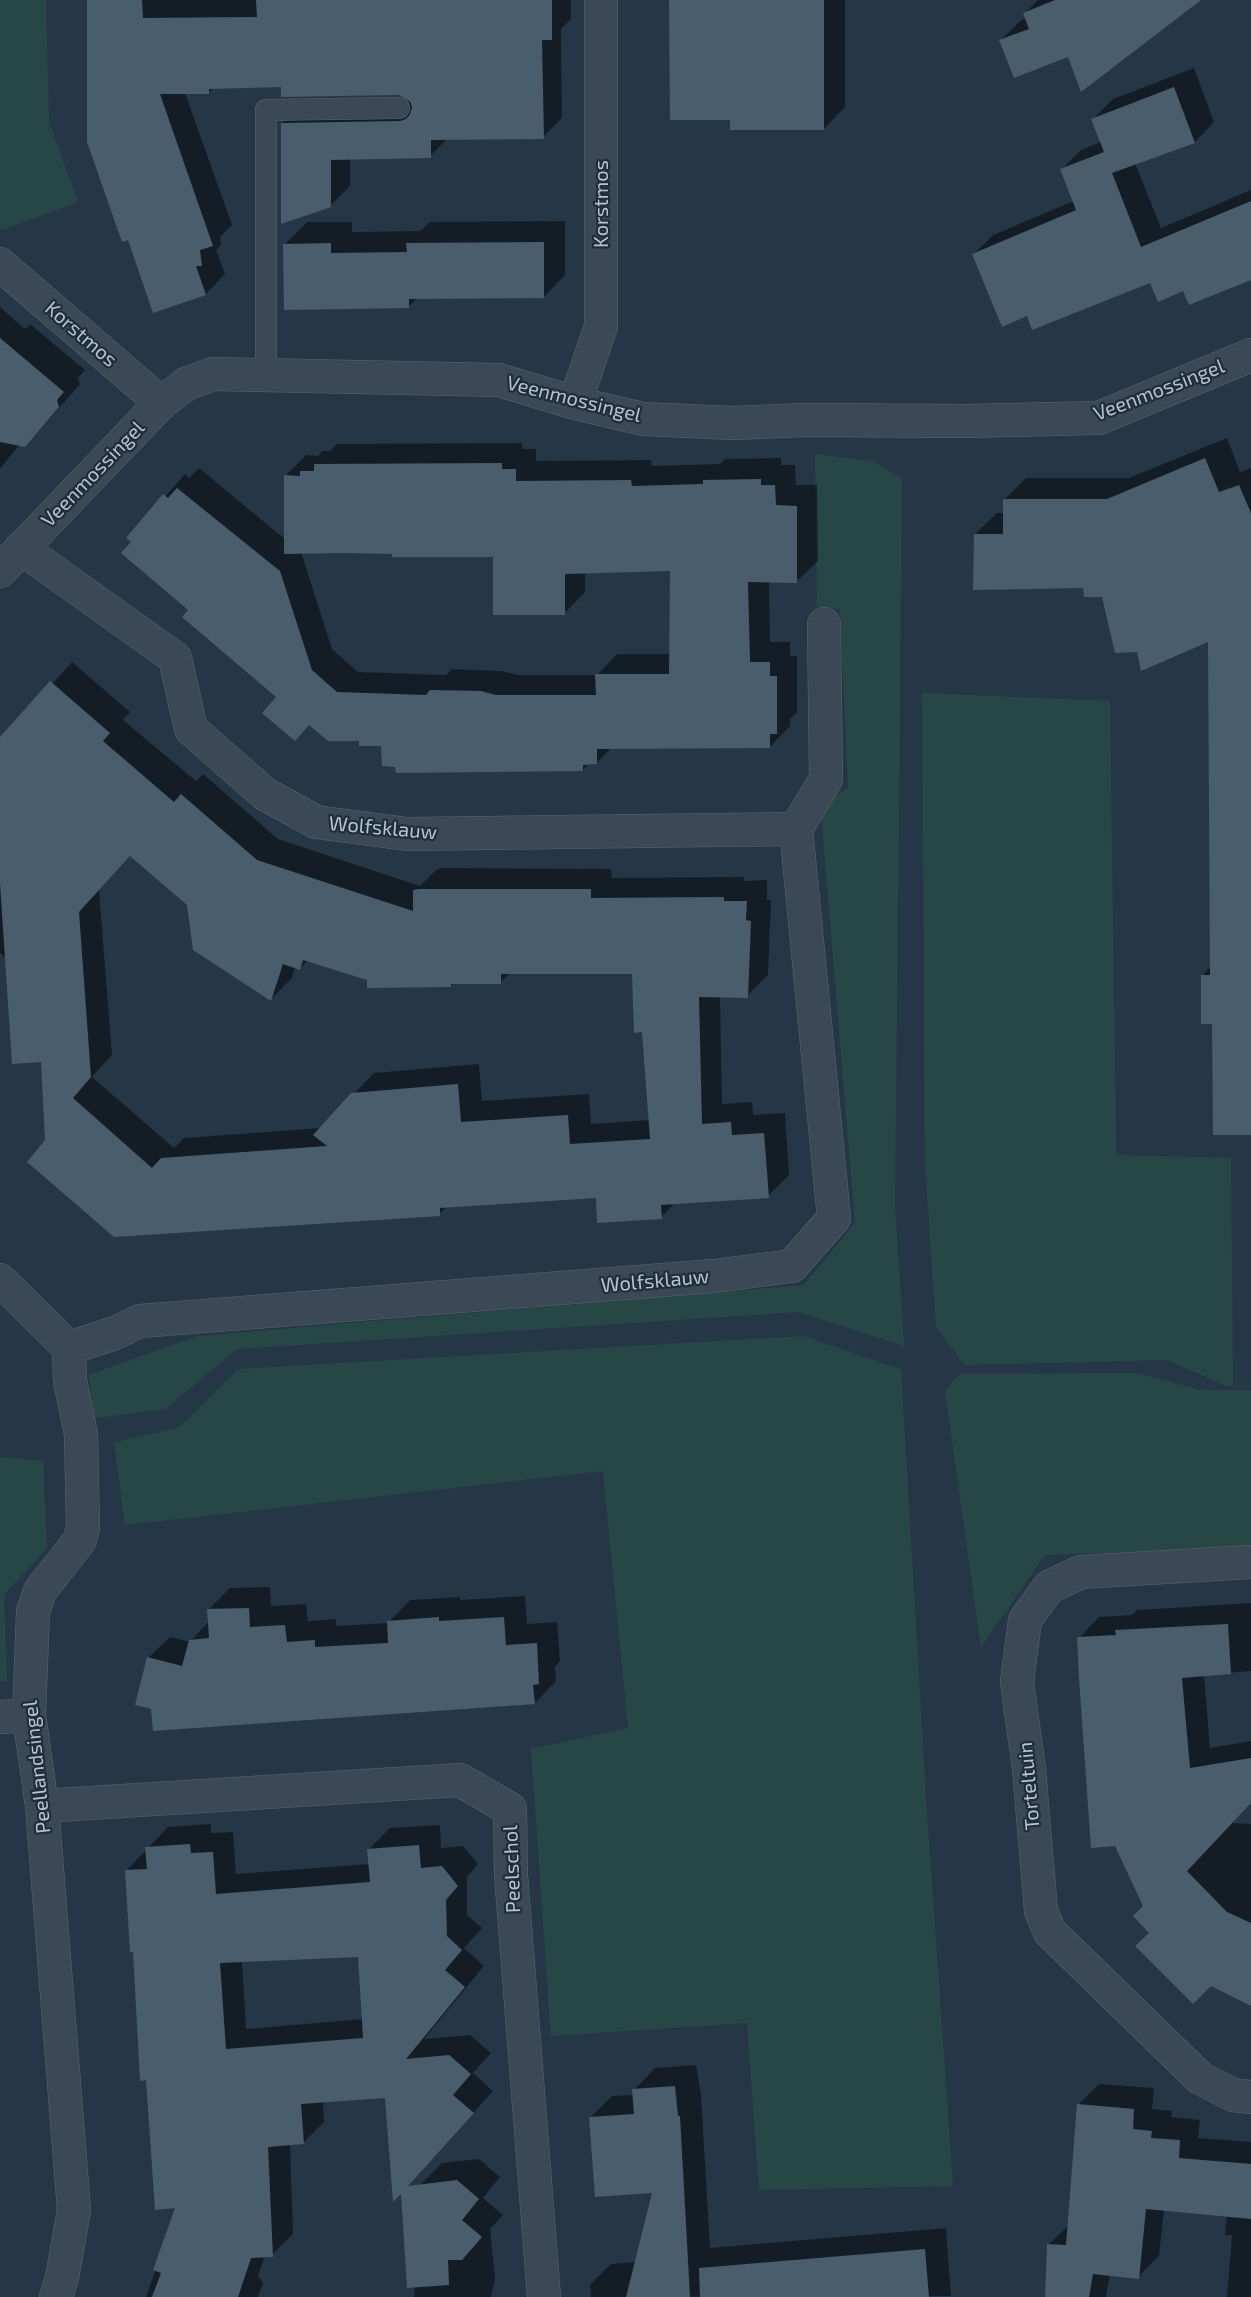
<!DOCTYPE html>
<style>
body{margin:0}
canvas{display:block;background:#253746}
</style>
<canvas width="1251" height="2297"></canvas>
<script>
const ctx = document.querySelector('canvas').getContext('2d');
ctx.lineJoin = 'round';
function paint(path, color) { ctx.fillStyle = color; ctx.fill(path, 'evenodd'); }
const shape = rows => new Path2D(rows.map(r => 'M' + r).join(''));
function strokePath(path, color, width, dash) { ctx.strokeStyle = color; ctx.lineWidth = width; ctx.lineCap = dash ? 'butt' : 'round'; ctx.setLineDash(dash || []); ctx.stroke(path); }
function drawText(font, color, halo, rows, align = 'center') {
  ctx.font = font + ' "Exo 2",sans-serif'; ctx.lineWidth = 4.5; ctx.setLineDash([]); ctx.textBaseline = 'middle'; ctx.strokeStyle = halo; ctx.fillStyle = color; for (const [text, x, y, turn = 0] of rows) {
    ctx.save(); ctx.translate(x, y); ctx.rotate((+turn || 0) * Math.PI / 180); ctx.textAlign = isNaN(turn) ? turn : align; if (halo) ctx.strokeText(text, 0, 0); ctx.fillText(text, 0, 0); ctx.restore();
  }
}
paint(shape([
 [0,0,46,0,49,122,78,202,2,230,0,228],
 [815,454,872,461,902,479,895,1207,904,1346,799,1312,237,1349,165,1409,94,1418,89,1375,198,1336,804,1285,855,1223,822,823,824,803,848,788,840,609,817,607],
 [922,693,1110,701,1116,1155,1231,1158,1233,1387,1228,1387,1168,1360,965,1365,936,1327,925,1164],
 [803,1336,901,1369,926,1798,953,2186,759,2190,747,2023,551,2036,531,1749,628,1728,603,1471,125,1525,114,1442,179,1428,238,1369],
 [1136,1373,1201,1390,1251,1390,1251,1548,1045,1555,981,1647,945,1391,960,1374],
 [0,1457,43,1461,47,1548,4,1595,7,1681,0,1682]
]), '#274747');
paint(shape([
 [88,0,571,0,571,19,561,29,562,118,543,137,448,138,430,156,350,158,350,186,330,206,282,123,302,104,414,102,399,94,282,86,213,88,208,93,185,93,232,225,220,237,221,245,216,250,225,274,206,294],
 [672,0,845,0,845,107,824,129,731,119],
 [1038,0,1199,0,1069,55,1001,40,1020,21,1027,18,1025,13],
 [1194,68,1214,122,1195,142,1135,163,1161,228,1251,190,1251,278,1184,289,1151,281,1028,314,974,254,993,235,1074,201,1061,170,1081,150,1101,142,1093,119,1113,99],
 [565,221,565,275,544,297,418,298,408,307,285,244,307,222,352,222,352,232,420,231,430,222],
 [0,307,25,329,30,324,85,370,78,378,80,384,46,423,25,445,20,444,0,469],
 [1227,438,1240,472,1251,468,1251,1134,1214,1022,1203,975,1211,966,1210,640,1138,650,1103,595,975,534,997,513,1005,513,1005,499,1026,478,1129,478],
 [522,443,522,449,536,449,536,461,651,460,652,466,720,464,725,459,781,458,781,465,795,465,796,485,817,485,818,561,797,581,769,581,770,642,790,642,790,656,797,656,797,712,790,719,790,726,770,747,612,747,597,763,589,763,583,770,397,765,382,744,361,739,278,696,190,610,128,538,185,474,189,478,199,468,285,539,285,476,306,455,318,456,322,451,330,451,337,444],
 [301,552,494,555,565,613,585,592,585,572,672,569,671,654,617,654,597,675,518,675,502,671,452,669,446,675,358,672,332,649],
 [72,662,130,712,123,720,196,781,203,774,278,839,420,886,436,870,441,868,611,869,612,878,744,877,744,881,767,880,767,900,771,900,768,975,747,996,720,996,722,1104,752,1102,753,1115,785,1113,789,1175,768,1196,676,1202,661,1217,597,1196,447,1206,439,1214,29,1162,47,1140,43,1061,6,958,0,953,0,741],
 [131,855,188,905,271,999,292,978,295,967,300,968,308,960,368,979,451,986,454,983,501,982,510,973,633,972,643,1031,650,1120,591,1124,589,1094,482,1101,479,1064,374,1073,321,1128,184,1138,174,1148,92,1077,112,1055,99,890],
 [270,1587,271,1606,306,1604,308,1621,336,1619,336,1626,388,1623,410,1600,460,1597,460,1600,525,1596,527,1624,557,1622,560,1661,555,1667,556,1681,535,1703,155,1729,148,1658,170,1637,190,1642,209,1621,208,1610,230,1588],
 [1251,1603,1251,1671,1204,1675,1210,1748,1251,1741,1251,1803,1232,1823,1251,1824,1251,2004,1151,1932,1079,1638,1099,1617,1132,1615,1137,1610],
 [211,1824,211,1833,233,1832,236,1874,370,1864,369,1849,390,1828,440,1825,441,1848,463,1846,478,1864,467,1877,467,1915,482,1928,464,1948,484,1966,424,2039,470,2035,491,2053,473,2073,493,2091,414,2179,386,2096,323,2101,324,2122,303,2143,290,2144,293,2234,272,2255,265,2256,258,2275,263,2283,258,2297,146,2297,177,2207,147,2079,141,2079,134,1950,127,1870,168,1827],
 [360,1955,364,2019,246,2029,242,1961],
 [696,2065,701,2095,710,2248,946,2228,951,2296,591,2297,590,2285,611,2264,636,2262,654,2191,590,2118,612,2096,634,2095,634,2090,655,2068],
 [1099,2084,1154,2088,1152,2109,1172,2111,1171,2117,1200,2120,1198,2138,1251,2142,1251,2297,1227,2297,1232,2235,1225,2235,1227,2215,1164,2209,1159,2256,1138,2277,1110,2274,1106,2297,1045,2297,1048,2245,1069,2225,1079,2104],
 [479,2159,500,2177,483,2198,503,2215,490,2229,495,2278,491,2297,414,2297,420,2185,442,2163]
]), '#0007');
paint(shape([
 [87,0,142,0,143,18,257,17,256,0,552,0,552,40,542,40,544,139,431,140,431,158,331,160,331,207,281,224,281,123,400,121,406,119,410,114,412,107,410,101,399,95,281,97,281,87,209,89,209,94,160,94,213,246,200,250,202,266,196,266,206,295,153,313,128,240,122,242,87,142],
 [669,0,824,0,824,130,730,130,730,120,670,120],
 [1055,0,1201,0,1081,92,1068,57,1014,78,999,40,1029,29,1023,13],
 [1174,87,1195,143,1112,173,1141,247,1251,201,1251,280,1189,305,1183,291,1158,302,1150,283,1032,330,1027,316,1002,327,972,254,1076,210,1060,169,1104,152,1091,119],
 [544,242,544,298,409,299,409,308,284,310,283,244,331,243,331,253,407,252,406,243],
 [0,338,64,392,57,400,59,407,25,447,0,442],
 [1205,458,1219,492,1239,485,1251,513,1251,1135,1213,1135,1212,1024,1201,1024,1201,975,1210,975,1208,642,1141,671,1137,652,1115,653,1102,597,1084,597,1083,588,973,590,974,534,1003,534,1003,499,1107,499],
 [502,463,502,469,516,469,516,481,631,480,632,486,703,484,703,480,761,479,761,485,775,485,776,505,797,506,797,583,748,582,750,662,770,662,770,676,777,676,777,734,770,734,770,748,597,749,597,764,583,765,583,771,396,773,395,767,382,766,381,746,359,746,359,741,328,741,309,725,295,741,262,713,276,697,182,617,188,610,121,553,131,542,126,538,163,494,168,498,177,488,280,571,312,670,337,692,426,695,430,690,481,691,496,695,596,695,595,674,669,674,670,571,565,574,565,615,493,615,493,557,392,557,392,554,345,553,284,554,284,475,300,476,300,471,314,471,314,464],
 [50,681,110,733,103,741,174,802,181,794,257,860,413,911,413,890,419,889,591,889,591,898,724,897,724,901,747,901,746,920,751,921,748,998,699,997,702,1124,731,1122,732,1135,764,1133,769,1198,661,1205,662,1219,597,1223,596,1198,440,1208,440,1216,114,1237,27,1162,45,1140,41,1062,12,1064,0,883,0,737],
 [130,856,187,905,193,950,271,1001,283,964,300,970,303,960,367,980,367,988,451,987,451,984,501,984,501,974,632,974,634,1033,642,1032,650,1139,570,1144,568,1115,461,1122,458,1084,351,1093,313,1135,327,1146,161,1158,152,1168,73,1098,91,1077,79,912],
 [249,1608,250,1627,285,1625,287,1642,315,1640,315,1647,388,1643,387,1621,439,1617,439,1621,504,1617,506,1645,537,1643,539,1684,533,1685,535,1704,153,1731,151,1709,135,1705,147,1657,182,1666,189,1640,209,1638,207,1609],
 [1228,1624,1231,1674,1182,1678,1190,1768,1251,1758,1251,1803,1187,1871,1227,1912,1251,1923,1251,2006,1211,1986,1193,2004,1135,1946,1149,1933,1133,1916,1143,1906,1115,1846,1091,1848,1079,1678,1077,1637,1116,1635,1115,1630],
 [190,1844,191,1853,213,1852,216,1894,370,1882,367,1849,419,1845,421,1868,442,1866,458,1886,446,1900,447,1936,462,1950,445,1970,465,1987,406,2059,449,2055,471,2074,453,2095,474,2113,408,2186,457,2180,479,2199,462,2220,482,2237,462,2260,448,2260,449,2285,407,2288,401,2194,393,2202,385,2098,301,2104,304,2144,268,2147,273,2257,251,2258,238,2297,152,2297,161,2273,153,2270,175,2208,155,2210,146,2080,140,2081,133,1952,130,1952,125,1870,147,1869,145,1847],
 [358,1957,363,2038,226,2049,220,1963],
 [675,2086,678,2116,680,2116,690,2297,626,2297,652,2193,595,2197,589,2117,634,2114,632,2089],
 [1077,2104,1134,2109,1133,2129,1152,2131,1151,2138,1180,2140,1179,2158,1251,2164,1251,2219,1146,2209,1139,2279,1093,2274,1089,2297,1045,2297,1047,2244,1066,2245],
 [925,2249,929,2297,700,2297,699,2268]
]), '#495d6c');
const service = shape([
 [266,375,266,110,399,108]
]);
const minor = shape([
 [0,264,161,403],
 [575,403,601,326,601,0],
 [21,548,175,658,191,729,265,794,316,822,407,834,796,829],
 [0,571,161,403,186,384,213,374,499,380,575,403,643,419,733,423,805,420,964,421,1099,418,1251,355],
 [0,1280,69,1348,70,1381,81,1434,83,1528,80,1540,40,1591,33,1612,29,1715,42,1806,74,2210,62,2278,56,2297],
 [69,1348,115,1333,140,1321,714,1276,792,1266,834,1218,796,829,826,779,824,624],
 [1251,1562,1081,1572,1049,1587,1025,1620,1017,1682,1029,1769,1041,1911,1050,1932,1200,2078,1233,2095,1251,2097],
 [0,1717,29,1715],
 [42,1806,460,1780,510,1809,511,1875,544,2297]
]);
strokePath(service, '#586672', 22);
strokePath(minor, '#586672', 34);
strokePath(service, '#3a4955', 21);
strokePath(minor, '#3a4955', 33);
drawText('20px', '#b8c3ce', '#1e2e3b', [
 ["Korstmos",601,204,-90],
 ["Korstmos",81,334,41],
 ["Veenmossingel",1159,390,-21],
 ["Veenmossingel",574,399,14],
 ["Veenmossingel",93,474,-46],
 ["Wolfsklauw",383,828,5],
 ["Wolfsklauw",655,1281,-5],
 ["Peellandsingel",37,1767,-96],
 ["Torteltuin",1029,1786,-95],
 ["Peelschol",512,1869,-92]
]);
</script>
